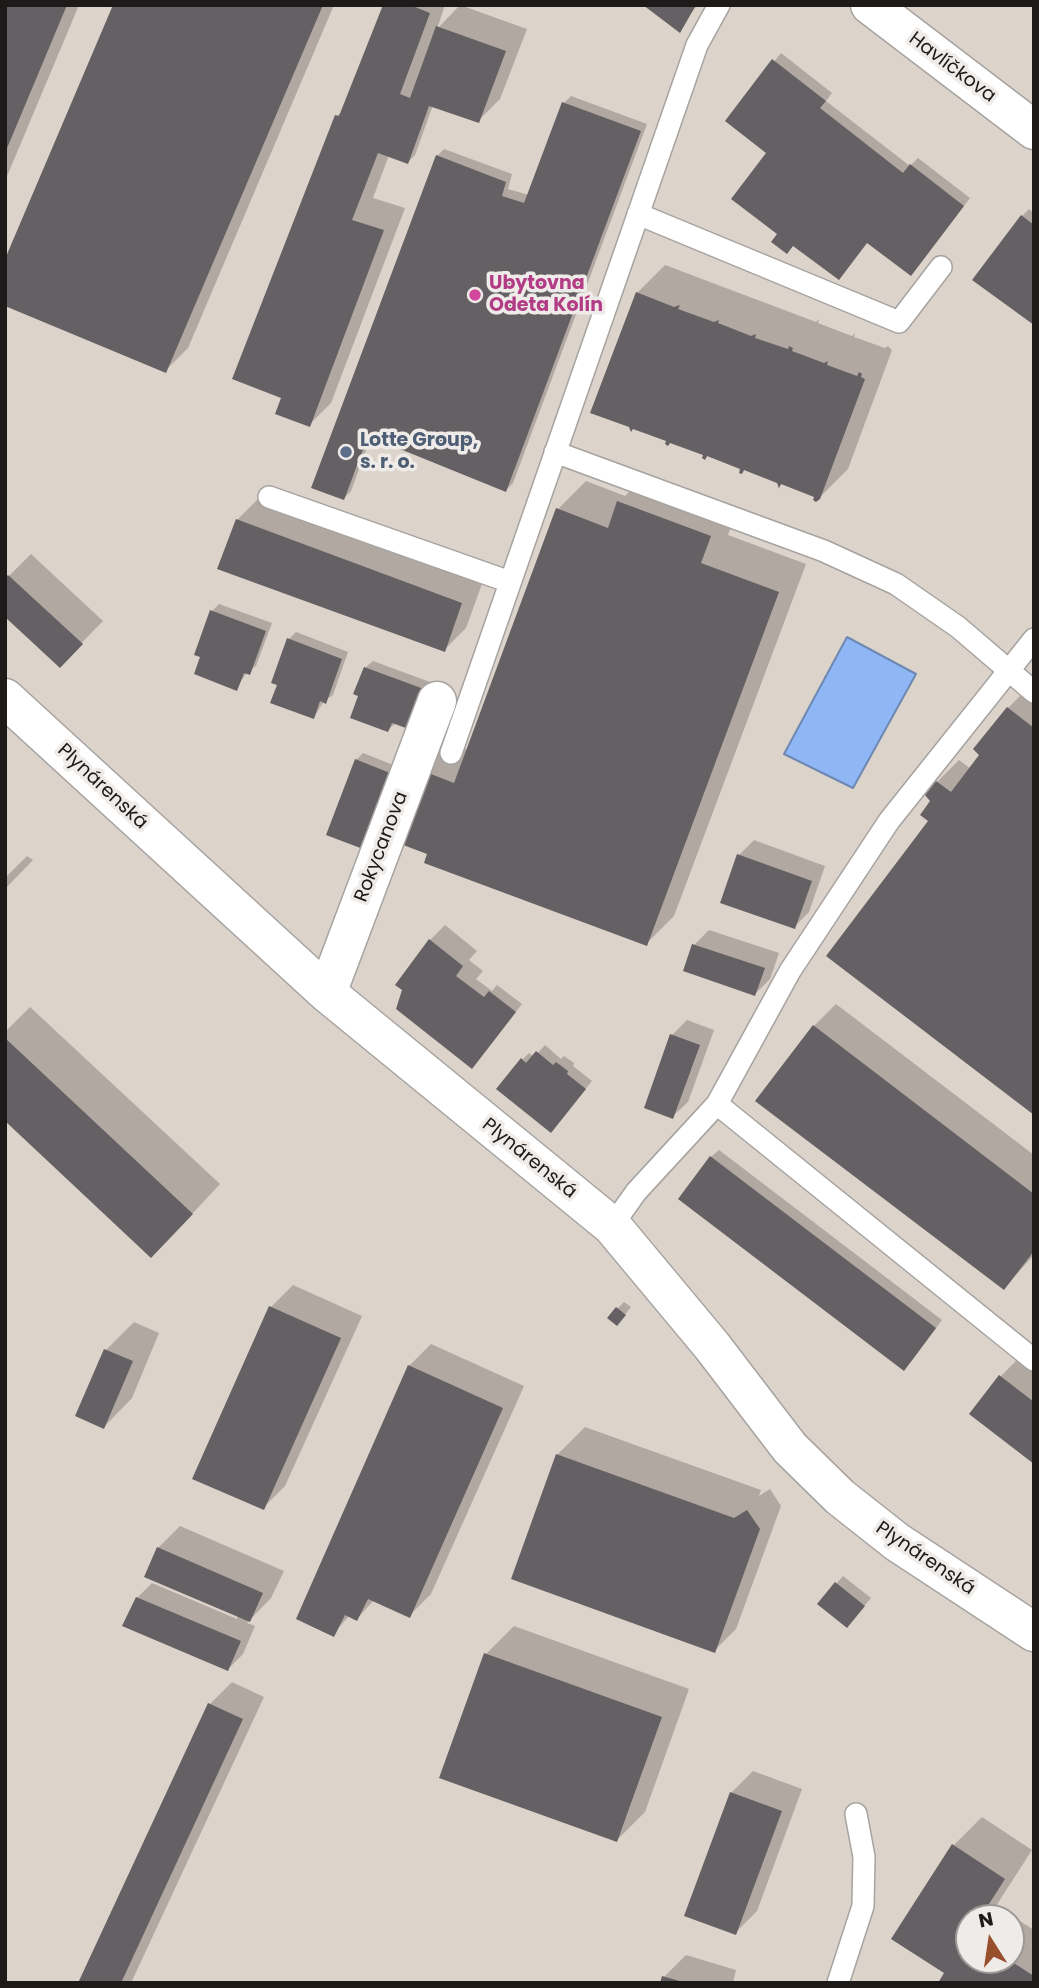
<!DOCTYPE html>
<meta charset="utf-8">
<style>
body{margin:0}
#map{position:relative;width:1039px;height:1988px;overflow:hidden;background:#e2dedb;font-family:Poppins,sans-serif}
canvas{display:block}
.frame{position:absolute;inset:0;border:7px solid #1c1b1a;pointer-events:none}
.north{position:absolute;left:955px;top:1904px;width:70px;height:70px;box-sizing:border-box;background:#efebe8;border:2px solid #9b9896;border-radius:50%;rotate:348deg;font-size:19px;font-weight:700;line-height:28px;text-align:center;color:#1c1b1a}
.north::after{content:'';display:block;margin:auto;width:24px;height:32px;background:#97502b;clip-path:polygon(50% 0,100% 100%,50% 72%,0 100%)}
</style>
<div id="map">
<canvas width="1039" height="1988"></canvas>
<div class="frame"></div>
<div class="north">N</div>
</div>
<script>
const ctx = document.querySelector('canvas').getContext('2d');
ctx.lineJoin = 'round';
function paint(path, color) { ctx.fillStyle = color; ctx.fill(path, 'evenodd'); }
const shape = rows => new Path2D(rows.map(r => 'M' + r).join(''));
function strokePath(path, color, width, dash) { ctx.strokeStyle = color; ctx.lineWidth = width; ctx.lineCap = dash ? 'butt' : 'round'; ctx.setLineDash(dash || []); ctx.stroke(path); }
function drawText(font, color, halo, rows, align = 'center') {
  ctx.font = font + ' Poppins,sans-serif'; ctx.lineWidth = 7; ctx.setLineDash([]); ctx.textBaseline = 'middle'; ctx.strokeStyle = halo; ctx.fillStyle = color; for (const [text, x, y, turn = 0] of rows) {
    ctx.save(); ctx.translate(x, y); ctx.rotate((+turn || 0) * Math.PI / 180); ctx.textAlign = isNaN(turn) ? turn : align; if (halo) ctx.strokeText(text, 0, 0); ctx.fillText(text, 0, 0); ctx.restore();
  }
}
paint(shape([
 [5,5,1034,5,1034,1983,5,1983],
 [969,1918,1011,1918,1011,1960,969,1960]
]), '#dcd3ca');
const water = shape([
 [847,637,916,674,853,788,784,754,847,637]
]);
paint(water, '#90b7f5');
strokePath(water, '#6d88b3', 2);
paint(shape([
 [5,5,79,5,5,181],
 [115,5,334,5,188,348,166,370],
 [385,5,445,5,437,29,460,5,527,29,500,99,478,121,433,105,415,155,408,162,389,155,373,198,405,208,331,403,309,425,284,397,337,116,344,110],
 [646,5,697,5,680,30],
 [781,53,832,93,826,101,910,166,918,158,970,198,918,266,868,242,839,278,779,233,768,153,727,121],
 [571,96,647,124,513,483,506,490,371,436,351,491,344,498,437,156,444,149,512,174,508,189,529,195,564,103],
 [1029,209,1034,213,1034,324,1022,216],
 [665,265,816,322,819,319,818,323,852,336,855,333,854,337,885,348,888,346,892,350,848,469,819,498,783,483,777,489,780,482,745,469,742,472,743,468,708,455,705,458,705,454,633,427,630,429,637,293],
 [647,474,738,508,728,535,806,564,674,916,646,944,430,853,420,770,448,742,468,750,558,509,586,481,625,496],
 [259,498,483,581,466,628,444,650,237,520],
 [31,554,103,621,60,665,5,580],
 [219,604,272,623,256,666,247,672,236,689,197,654,212,611],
 [296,632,348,652,333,695,324,701,314,717,279,684,289,639],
 [373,661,438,685,388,730,361,695,365,668],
 [1034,682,1034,1113,933,800,937,782,959,760,971,769,1008,708],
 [363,753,406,770,328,834,356,760],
 [754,840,825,866,809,912,794,927,739,855],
 [27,856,33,860,5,889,5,878],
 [445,925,477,951,469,960,483,971,476,979,492,991,497,985,522,1004,479,1059,430,940],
 [709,930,779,953,770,979,755,994,685,970,694,945],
 [836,1004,1034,1155,1034,1255,1004,1288,814,1026],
 [30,1007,220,1184,179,1228,5,1119,5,1032],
 [687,1020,714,1030,688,1102,673,1116,672,1035],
 [545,1045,561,1059,564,1056,574,1063,573,1066,592,1081,558,1123,522,1060,529,1053,534,1057],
 [719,1150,942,1320,911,1362,711,1157],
 [293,1285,362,1316,285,1486,263,1508,271,1307],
 [624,1302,631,1307,624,1316,617,1309],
 [134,1322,159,1333,132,1398,104,1427,106,1350],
 [431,1344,524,1386,431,1594,409,1616,374,1600,357,1619,350,1615,333,1634,316,1574,409,1366],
 [1022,1355,1034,1364,1034,1462,1000,1377],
 [585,1427,761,1490,759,1496,770,1489,781,1506,736,1629,714,1651,557,1455],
 [180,1526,284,1571,271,1598,247,1623,255,1626,243,1654,228,1669,137,1598,152,1583,237,1619,238,1615,158,1548],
 [843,1576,871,1598,854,1618,820,1603],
 [514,1626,689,1689,645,1812,617,1840,486,1654],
 [232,1682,264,1697,131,1983,80,1983,210,1704],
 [753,1771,802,1789,757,1911,735,1933,731,1793],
 [982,1817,1032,1850,996,1906,1034,1930,1034,1983,946,1973,954,1845],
 [969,1918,1011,1918,1011,1960,969,1960],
 [686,1955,736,1970,733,1983,662,1983,664,1977]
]), '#0003');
paint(shape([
 [5,5,67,5,5,153],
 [113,5,323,5,166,373,5,306,5,259],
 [383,5,410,5,430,13,400,94,410,98,436,26,506,51,479,123,429,106,408,164,378,153,352,220,384,230,310,427,275,414,281,398,232,379,335,115,339,116],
 [643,5,696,5,680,33],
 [772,59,826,101,820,108,903,173,910,164,964,206,911,276,867,243,839,280,793,246,787,254,771,242,777,234,731,199,766,153,725,121],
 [562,102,641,131,506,492,368,436,344,500,311,488,436,155,506,182,502,196,524,203],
 [1021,215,1034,225,1034,325,972,280],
 [636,292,674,307,680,305,678,309,714,322,719,320,718,323,751,336,756,334,755,338,788,349,789,346,793,348,792,351,824,363,828,361,827,365,857,376,859,372,862,374,861,377,865,379,820,499,816,502,813,500,814,497,781,484,779,488,777,483,744,470,742,474,739,473,740,469,707,456,705,460,702,458,703,455,670,443,668,446,665,444,666,441,633,429,631,432,629,427,590,413],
 [617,501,711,536,701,563,779,592,647,946,424,863,427,854,390,840,418,769,454,783,556,508,608,528],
 [236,519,462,603,445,652,217,569],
 [8,575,83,644,60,668,5,617,5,578],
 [210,610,266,631,250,675,244,673,237,691,194,674,200,657,194,655],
 [287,638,342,659,326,704,320,701,314,719,270,703,277,685,271,683],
 [364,667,432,692,417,732,392,723,388,732,350,718,358,696,353,694],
 [1007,707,1034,728,1034,1115,826,956,928,821,920,815,930,801,925,795,936,781,951,792,979,755,973,749],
 [355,759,400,777,371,852,326,835],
 [737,854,812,881,795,929,720,903],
 [429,939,463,966,456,976,484,997,489,991,516,1012,472,1069,396,1009,402,990,395,985],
 [692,944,765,968,755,996,683,971],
 [813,1025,1034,1194,1034,1251,1004,1290,755,1101],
 [670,1034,700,1045,673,1119,644,1108],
 [5,1038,193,1214,151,1258,5,1121],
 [536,1051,553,1065,556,1062,568,1071,567,1074,586,1089,551,1133,496,1089,521,1058,526,1063],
 [710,1156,936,1328,904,1371,678,1199],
 [269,1306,341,1338,264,1510,192,1479],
 [616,1307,626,1315,617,1326,607,1318],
 [104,1349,133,1361,104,1429,75,1416],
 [408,1365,503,1408,410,1618,368,1599,357,1621,345,1615,334,1637,296,1619],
 [999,1375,1034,1402,1034,1464,969,1414],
 [556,1454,734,1518,747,1510,760,1529,715,1653,511,1579],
 [157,1547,263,1593,250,1622,144,1577],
 [835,1582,865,1606,847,1628,817,1604],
 [136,1597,241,1641,228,1671,122,1626],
 [484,1653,662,1717,617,1842,439,1778],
 [208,1703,243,1719,121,1983,78,1983],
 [730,1792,782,1811,736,1935,684,1916],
 [952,1844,1005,1879,980,1918,969,1918,969,1960,1009,1960,1034,1976,1034,1983,938,1983,944,1973,891,1939],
 [662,1976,683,1982,683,1983,660,1983]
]), '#646063');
const lane = shape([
 [638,214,899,322,941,267],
 [555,452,824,551,896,584,958,627,1034,692],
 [269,497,510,582],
 [451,753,697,45,719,5],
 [717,1104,1034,1360],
 [612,1226,636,1192,717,1104,790,971,889,821,1034,639],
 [838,1983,863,1906,864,1857,856,1814]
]);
const street = shape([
 [5,698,327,993,612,1226,712,1346,790,1448,840,1497,897,1542,1034,1632],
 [327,993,437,701]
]);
const secondary = shape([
 [870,5,1034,130]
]);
strokePath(lane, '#a6a3a0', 24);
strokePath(street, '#a6a3a0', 41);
strokePath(secondary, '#a6a3a0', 41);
strokePath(lane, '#fff', 21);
strokePath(street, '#fff', 38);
strokePath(secondary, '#fff', 38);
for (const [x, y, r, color] of [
 [475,295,7,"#d1479c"],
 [346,452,7,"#5c6f8a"]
]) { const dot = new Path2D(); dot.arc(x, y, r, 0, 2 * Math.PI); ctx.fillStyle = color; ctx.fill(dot); strokePath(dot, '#efebe8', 2.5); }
drawText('19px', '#1c1b1a', '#efebe8', [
 ["Havlíčkova",952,68,37],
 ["Plynárenská",102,787,43],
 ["Rokycanova",382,847,-69],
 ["Plynárenská",529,1159,39],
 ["Plynárenská",925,1559,34]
]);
drawText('bold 19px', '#b23c85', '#efebe8', [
 ["Ubytovna",489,284],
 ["Odeta Kolín",489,306]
], 'left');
drawText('bold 19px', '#4e5e75', '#efebe8', [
 ["Lotte Group,",360,441],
 ["s. r. o.",360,463]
], 'left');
</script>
